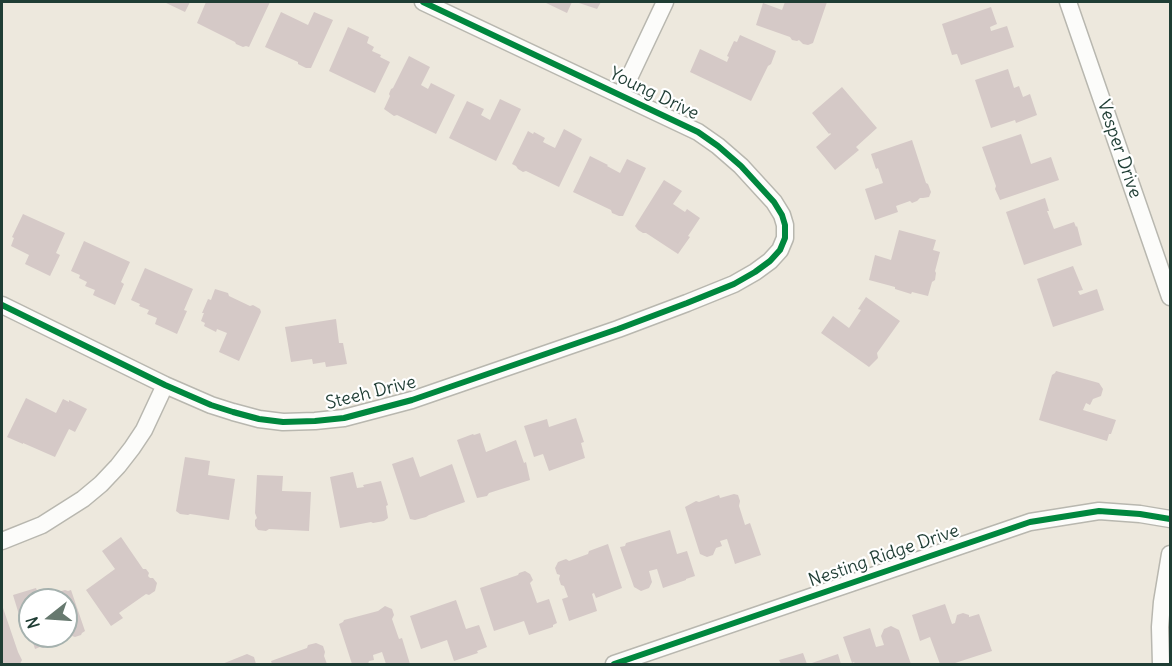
<!DOCTYPE html>
<style>
body{margin:0}
#map{position:relative;width:1172px;height:666px;overflow:hidden;background:#ede8dd;font-family:Delius,sans-serif}
canvas{display:block}
.frame{position:absolute;inset:0;border:3px solid #1f3d34;pointer-events:none}
.north{position:absolute;left:18px;top:588px;width:60px;height:60px;box-sizing:border-box;background:#fff;border:2px solid #a5b1ae;border-radius:50%;rotate:253deg;font-size:16px;font-weight:700;line-height:24px;text-align:center;color:#1f3d34}
.north::after{content:'';display:block;margin:auto;width:21px;height:27px;background:#67796f;clip-path:polygon(50% 0,100% 100%,50% 72%,0 100%)}
</style>
<div id="map">
<canvas width="1172" height="666"></canvas>
<div class="frame"></div>
<div class="north">N</div>
</div>
<script>
const ctx = document.querySelector('canvas').getContext('2d');
ctx.lineJoin = 'round';
function paint(path, color) { ctx.fillStyle = color; ctx.fill(path, 'evenodd'); }
const shape = rows => new Path2D(rows.map(r => 'M' + r).join(''));
function strokePath(path, color, width, dash) { ctx.strokeStyle = color; ctx.lineWidth = width; ctx.lineCap = dash ? 'butt' : 'round'; ctx.setLineDash(dash || []); ctx.stroke(path); }
function drawText(font, color, halo, rows, align = 'center') {
  ctx.font = font + ' Delius,sans-serif'; ctx.lineWidth = 4.5; ctx.setLineDash([]); ctx.textBaseline = 'middle'; ctx.strokeStyle = halo; ctx.fillStyle = color; for (const [text, x, y, turn = 0] of rows) {
    ctx.save(); ctx.translate(x, y); ctx.rotate((+turn || 0) * Math.PI / 180); ctx.textAlign = isNaN(turn) ? turn : align; if (halo) ctx.strokeText(text, 0, 0); ctx.fillText(text, 0, 0); ctx.restore();
  }
}
paint(shape([
 [164,2,190,2,185,12],
 [206,2,270,2,249,47,246,46,243,47,236,44,235,42,197,23],
 [544,2,572,2,567,13],
 [576,2,601,2,597,9],
 [785,2,827,2,813,43,808,45,803,44,799,40,797,41,792,40,790,37,756,25,763,3,782,10],
 [991,7,997,24,990,27,991,31,1007,26,1014,47,961,65,957,54,952,55,942,24],
 [281,12,308,25,314,12,333,20,311,68,306,68,298,64,298,62,265,47],
 [348,27,369,37,367,43,374,47,372,51,381,55,380,57,390,62,375,93,329,71],
 [740,35,776,51,771,64,768,66,751,101,690,72,700,49,727,62,729,57,727,56,734,41,737,42],
 [409,56,430,67,421,85,428,89,431,83,455,95,436,134,397,115,394,116,384,109,390,96,389,94,391,89,393,88],
 [1008,69,1014,88,1019,86,1023,97,1030,94,1037,115,1016,123,1015,120,991,128,975,80],
 [842,87,877,128,856,147,859,150,835,170,816,147,831,134,830,133,829,134,812,113],
 [500,99,521,109,496,161,449,138,467,101,484,109,481,115,490,120],
 [564,129,582,139,559,187,526,171,523,172,518,169,516,166,512,164,528,131,533,134,534,132,545,138,543,142,555,148],
 [1021,134,1031,164,1051,157,1059,180,1000,200,995,189,996,186,982,147],
 [912,140,926,183,928,184,931,192,929,197,923,198,920,198,917,201,912,203,910,201,896,206,898,212,875,220,865,189,883,183,878,168,876,169,871,154],
 [590,156,608,165,607,166,620,173,627,159,646,168,623,216,619,216,612,213,611,210,573,192],
 [664,180,682,191,673,204,685,212,687,209,700,218,688,236,690,237,678,254,646,233,643,233,638,230,635,226],
 [1045,198,1049,211,1047,211,1054,229,1074,222,1076,227,1077,226,1082,245,1024,265,1006,212],
 [23,214,65,233,56,253,60,255,50,276,25,264,29,255,11,246,14,238,12,237],
 [899,230,936,240,933,250,940,252,935,271,936,273,935,280,932,282,928,296,912,292,911,294,895,289,895,287,869,280,875,255,891,260],
 [84,241,130,262,121,282,124,284,115,305,93,295,95,290,85,286,87,282,79,278,80,275,71,271],
 [1073,266,1083,290,1078,291,1080,295,1097,289,1104,310,1053,327,1037,279],
 [145,268,193,289,184,310,187,311,177,334,155,324,157,318,147,314,149,310,139,306,140,304,131,300],
 [215,289,228,293,229,296,250,306,253,305,260,309,261,312,239,361,219,352,227,333,217,329,216,332,204,326,205,323,201,321,204,313,202,313,208,299,211,300],
 [866,297,900,321,877,353,878,358,869,367,821,333,833,316,849,328,861,310,858,309],
 [336,319,339,343,343,343,347,364,326,367,325,362,313,364,312,359,291,362,285,327],
 [1056,371,1099,383,1103,389,1101,396,1093,399,1090,405,1086,403,1083,410,1116,420,1111,434,1109,434,1107,441,1039,420,1052,375,1055,373],
 [26,398,56,413,63,399,69,402,69,400,87,409,75,432,69,429,55,457,23,443,23,444,7,437],
 [576,418,584,442,581,443,585,458,549,471,543,454,534,457,524,426,547,419,549,427],
 [480,433,486,452,516,440,524,463,526,462,530,480,489,493,487,496,477,498,457,440,473,434,474,435],
 [185,457,210,461,208,475,235,479,229,520,190,514,188,515,180,514,176,511],
 [413,457,420,477,452,464,465,502,429,515,426,517,415,520,410,519,392,464],
 [353,472,357,488,364,487,363,485,381,481,388,505,386,506,388,518,384,521,373,523,371,522,340,528,330,477],
 [257,475,283,476,282,491,311,492,309,531,269,529,266,531,258,530,255,526,255,520,257,518,255,513],
 [734,494,738,495,740,501,739,506,745,525,750,523,761,555,735,564,727,539,720,541,722,546,716,548,713,555,707,557,700,554,685,507,696,501,699,502,719,495,720,498],
 [670,530,677,554,687,551,695,576,686,579,686,580,663,588,657,569,649,571,652,582,649,588,641,591,634,587,620,547,625,546,626,543],
 [121,537,143,569,146,569,149,573,148,576,150,578,153,578,157,583,155,591,149,595,146,594,119,613,123,618,111,626,86,590,115,569,102,551],
 [608,544,622,588,596,598,594,593,592,594,597,611,569,621,562,599,568,597,564,586,561,585,559,579,560,575,557,574,555,568,558,562,566,559,569,561,588,554,589,551],
 [525,571,530,574,533,580,530,583,537,603,549,599,557,623,553,625,553,627,529,635,524,621,494,631,480,588,518,575,519,573],
 [36,588,40,599,46,597,48,599,59,595,58,592,65,590,68,591,71,590,85,631,82,633,81,635,75,637,72,636,50,644,47,646,43,648,40,647,35,649,31,636,66,636,66,600,30,600,30,631,25,617,20,618,13,595],
 [456,600,466,629,479,625,487,647,477,651,478,653,454,661,447,640,421,649,410,616],
 [945,604,952,624,955,623,957,615,963,613,969,615,969,617,979,614,992,651,952,664,940,664,930,637,920,641,912,615],
 [2,605,18,652,22,660,20,664,2,664],
 [385,606,392,609,394,615,392,619,399,639,402,638,410,664,386,664,382,652,373,655,374,660,369,661,368,664,352,664,339,624,343,622,344,620,378,611],
 [891,626,899,630,911,664,855,664,854,662,852,663,843,637,870,628,876,647,884,645,881,636,884,629],
 [316,643,323,646,325,652,324,656,327,664,272,664,271,661,307,648,308,645],
 [803,653,807,664,781,664,779,660],
 [247,654,254,657,256,664,222,664],
 [838,654,841,664,809,664]
]), '#d5c9c7');
const street = shape([
 [1068,2,1170,297],
 [621,95,665,2],
 [2,305,165,385,211,405,233,412,259,419,283,422,315,421,344,418,412,400,618,329,687,303,734,284,755,272,770,261,780,250,785,238,785,225,782,215,774,202,741,166,718,146,698,132,423,2],
 [2,541,42,525,83,499,101,484,118,466,132,448,144,430,165,385],
 [614,664,1030,522,1099,511,1140,514,1170,519],
 [1161,664,1160,627,1162,602,1170,554]
]);
strokePath(street, '#b8b7af', 19);
strokePath(street, '#fcfcfa', 16);
strokePath(shape([
 [2,305,165,385,211,405,233,412,259,419,283,422,315,421,344,418,412,400,618,329,687,303,734,284,755,272,770,261,780,250,785,238,785,225,782,215,774,202,741,166,718,146,698,132,423,2],
 [614,664,1030,522,1099,511,1140,514,1170,519]
]), '#00873e', 6);
drawText('18px', '#1f3d34', '#fff', [
 ["Young Drive",654,94,26],
 ["Vesper Drive",1119,149,71],
 ["Steeh Drive",371,393,-14],
 ["Nesting Ridge Drive",884,556,-19]
]);
</script>
